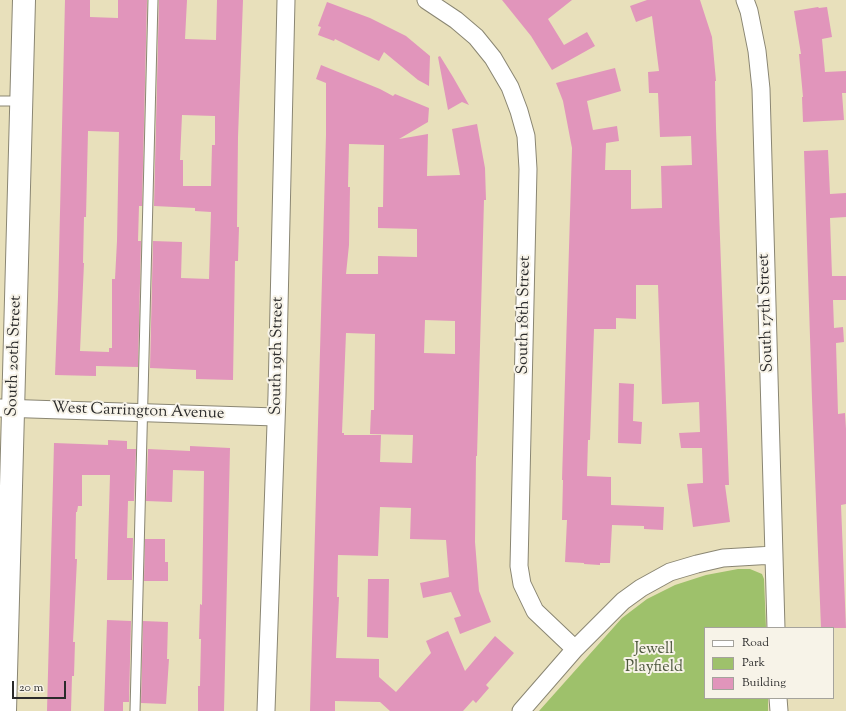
<!DOCTYPE html>
<style>
body{margin:0}
#map{position:relative;width:846px;height:711px;overflow:hidden;background:#e8e0bb;font-family:"Sorts Mill Goudy",serif}
canvas{display:block}
.legend{position:absolute;left:704px;top:627px;width:130px;height:72px;box-sizing:border-box;background:#f7f3e8;border:1px solid #a5a39c;margin:0;padding:5px 7px;list-style:none;font-size:12px;color:#2b2b2b}
.legend li{display:flex;align-items:center;gap:8px;height:20px}
.legend b{width:20px;border:1px solid #a5a39c}
.scale{position:absolute;left:12px;top:681px;width:54px;height:18px;box-sizing:border-box;border:2px solid #2b2b2b;border-top:0;padding-left:5px;font-size:12px;line-height:14px;white-space:nowrap;color:#2b2b2b;-webkit-text-stroke:3px #f7f3e8;paint-order:stroke}
</style>
<div id="map">
<canvas width="846" height="711"></canvas>
<ul class="legend">
<li><b style="height:5px;background:#fff"></b>Road</li>
<li><b style="height:11px;background:#9ec16b"></b>Park</li>
<li><b style="height:11px;background:#e195bb"></b>Building</li>
</ul>
<div class="scale">20 m</div>
</div>
<script>
const ctx = document.querySelector('canvas').getContext('2d');
ctx.lineJoin = 'round';
function paint(path, color) { ctx.fillStyle = color; ctx.fill(path, 'evenodd'); }
const shape = rows => new Path2D(rows.map(r => 'M' + r).join(''));
function strokePath(path, color, width, dash) { ctx.strokeStyle = color; ctx.lineWidth = width; ctx.lineCap = dash ? 'butt' : 'round'; ctx.setLineDash(dash || []); ctx.stroke(path); }
function drawText(font, color, halo, rows, align = 'center') {
  ctx.font = font + ' "Sorts Mill Goudy",serif'; ctx.lineWidth = 4; ctx.setLineDash([]); ctx.textBaseline = 'middle'; ctx.strokeStyle = halo; ctx.fillStyle = color; for (const [text, x, y, turn = 0] of rows) {
    ctx.save(); ctx.translate(x, y); ctx.rotate((+turn || 0) * Math.PI / 180); ctx.textAlign = isNaN(turn) ? turn : align; if (halo) ctx.strokeText(text, 0, 0); ctx.fillText(text, 0, 0); ctx.restore();
  }
}
paint(shape([
 [738,569,750,569,762,574,764,579,766,628,705,628,705,698,768,698,768,711,539,711,622,618,647,599,675,585,706,575]
]), '#9ec16b');
paint(shape([
 [65,0,90,0,90,17,118,18,118,0,147,0,142,206,139,206,138,241,141,241,138,367,96,366,96,376,55,375,58,297],
 [88,131,119,132,117,241,115,279,112,279,112,348,109,348,109,352,80,351,84,263,83,263,84,217,86,217],
 [159,0,187,0,185,39,216,40,217,0,243,0,238,137,237,227,239,227,238,261,235,261,233,380,196,379,196,370,150,368,153,241,182,242,181,278,209,279,211,212,195,211,195,208,154,206],
 [182,115,215,116,215,145,212,145,211,186,183,186,183,160,180,160],
 [502,0,572,0,548,19,564,45,587,32,595,46,552,70,531,36],
 [647,0,700,0,712,37,716,81,715,81,716,128,729,485,725,485,730,522,693,527,687,484,703,483,702,448,681,448,679,433,700,432,699,402,662,404,658,285,636,285,636,319,616,318,616,329,594,329,590,440,588,440,587,476,611,477,611,505,664,507,663,530,644,529,644,526,612,525,610,563,600,563,600,565,584,564,584,563,565,562,567,520,562,520,563,480,562,480,572,148,563,101,556,83,615,68,621,91,587,101,593,130,617,126,619,141,606,143,605,170,631,170,631,209,662,208,661,166,692,165,691,136,660,137,658,93,649,93,648,72,659,71,652,16,636,22,630,6],
 [327,2,370,18,406,36,430,56,429,86,418,80,384,52,379,61,335,39,334,41,318,35,321,27,318,26],
 [818,7,819,8,827,7,832,37,822,39,825,72,846,71,846,93,842,93,844,120,803,122,802,97,803,97,799,54,801,54,794,11],
 [440,56,453,77,469,105,462,102,448,110,438,57],
 [321,65,380,89,393,96,395,94,429,108,428,122,399,139,428,134,427,176,460,175,452,129,477,124,485,168,486,200,484,200,477,456,476,456,475,542,479,591,491,622,460,634,454,618,461,616,451,592,423,598,420,583,449,577,446,540,410,539,411,508,380,507,378,556,338,555,337,597,339,597,336,658,379,659,379,677,396,692,431,653,426,641,448,631,465,671,495,636,514,653,486,685,489,688,476,703,473,700,463,711,390,711,380,702,335,701,335,711,310,711,326,135,326,83,316,79],
 [349,144,384,145,383,207,378,207,378,228,417,229,417,257,378,256,378,274,346,274,349,245,350,187,348,187],
 [425,320,455,321,455,354,424,353],
 [346,333,375,334,374,410,371,410,370,434,413,435,412,463,380,462,381,435,344,435,344,433,342,433],
 [828,150,830,194,846,193,846,217,830,218,832,276,846,276,846,300,833,300,834,328,843,327,844,342,836,343,838,414,845,413,846,429,846,504,841,505,846,628,821,628,812,399,804,151],
 [619,383,634,384,633,421,642,422,641,444,618,443],
 [108,440,127,441,127,449,136,449,134,501,128,501,127,538,133,538,132,580,107,580,110,475,82,475,82,506,78,506,77,512,76,512,75,559,77,559,73,642,75,642,74,676,72,676,71,711,47,711,54,443,108,445],
 [190,446,230,448,224,711,198,711,198,686,200,686,201,639,199,639,200,604,202,605,204,471,173,470,172,502,146,501,148,449,190,451],
 [145,539,165,539,165,562,168,562,168,581,144,581],
 [368,579,389,579,388,638,367,637],
 [107,620,131,621,129,702,123,702,123,711,104,711],
 [143,621,168,622,167,659,169,659,166,704,141,703]
]), '#e195bb');
const service = shape([
 [0,101,21,101],
 [135,711,153,0]
]);
const minor = shape([
 [426,0,456,20,476,37,493,58,510,87,519,111,526,136,528,169,519,566,522,584,535,611,575,649],
 [745,0,749,11,757,51,761,89,776,628],
 [0,408,276,417],
 [778,698,779,711],
 [266,711,277,395,286,0],
 [521,711,575,649,623,601,641,588,670,572,697,564,723,558,774,555]
]);
const tertiary = shape([
 [5,711,24,0]
]);
strokePath(service, '#8a8673', 11);
strokePath(minor, '#8a8673', 19);
strokePath(tertiary, '#8a8673', 24);
strokePath(service, '#fff', 9);
strokePath(minor, '#fff', 17);
strokePath(tertiary, '#fff', 22);
drawText('16px', '#2b2b2b', '#f7f3e8', [
 ["South 17th Street",767,313,-92],
 ["South 18th Street",525,315,-89],
 ["South 20th Street",15,356,-88],
 ["South 19th Street",278,356,-89],
 ["West Carrington Avenue",138,412,2]
]);
drawText('16px', '#4e583e', '#f7f3e8', [
 ["Jewell",654,650],
 ["Playfield",654,668]
]);
</script>
